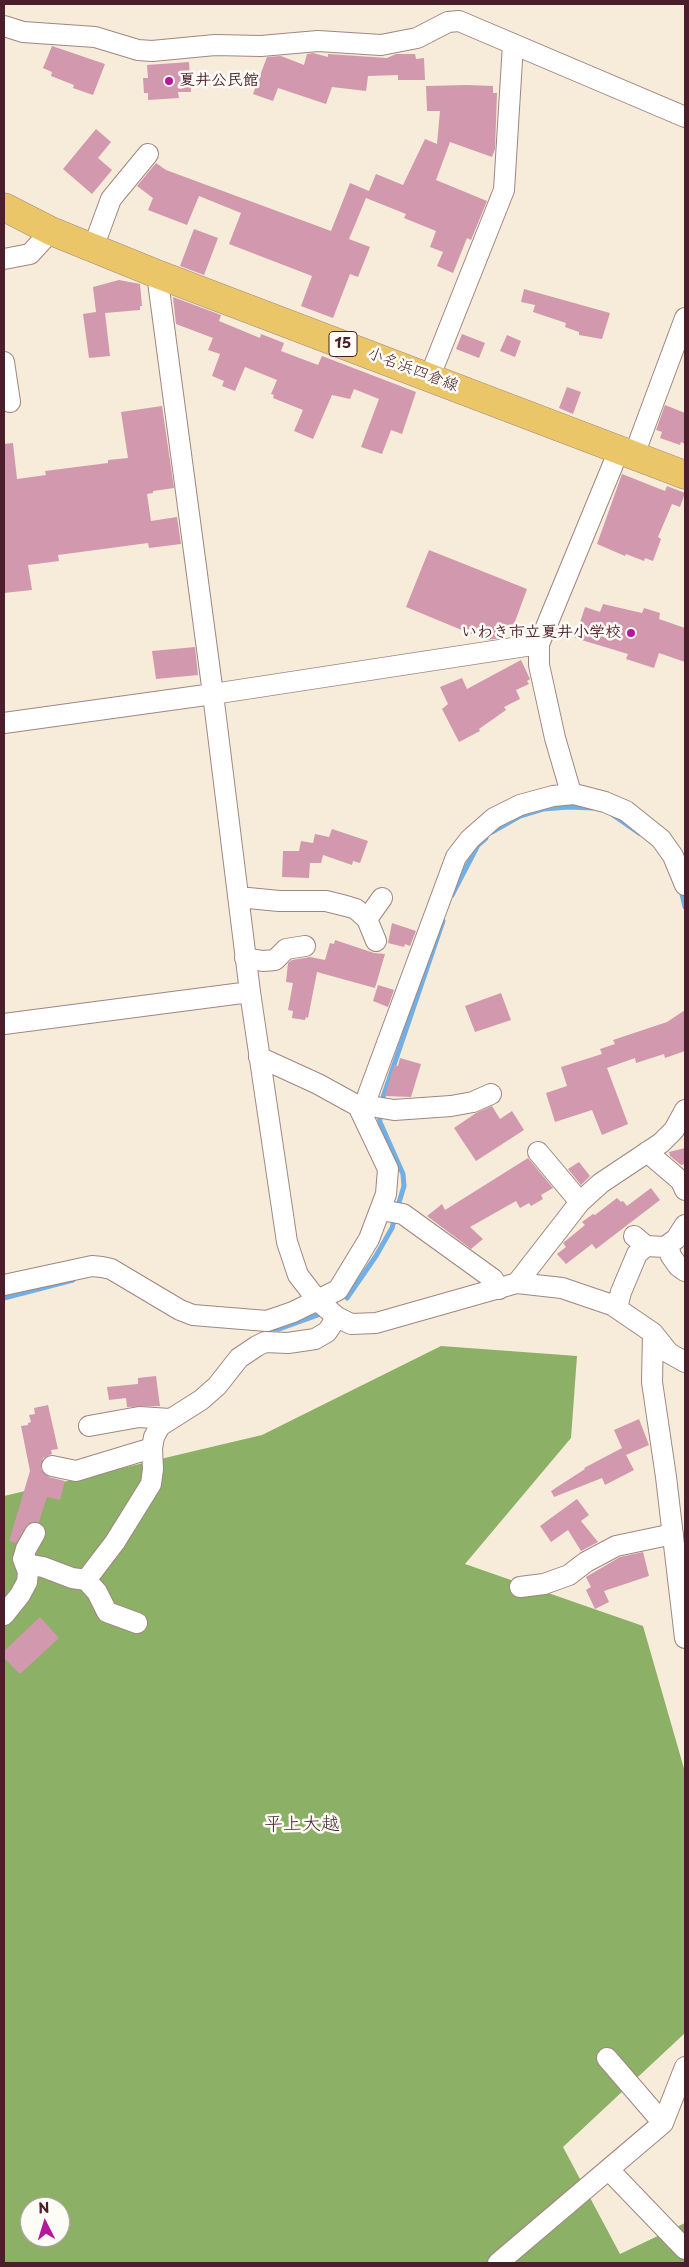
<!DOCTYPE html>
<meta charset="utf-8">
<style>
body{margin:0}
#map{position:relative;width:689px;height:2267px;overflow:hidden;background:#f7ecd9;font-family:"Playpen Sans",sans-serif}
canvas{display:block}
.frame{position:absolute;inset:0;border:5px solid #4a1f2b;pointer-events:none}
.north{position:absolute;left:20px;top:2197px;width:50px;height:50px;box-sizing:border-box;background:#fdfcf7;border:1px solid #b5a4a5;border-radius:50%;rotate:355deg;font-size:14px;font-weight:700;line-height:20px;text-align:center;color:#4a1f2b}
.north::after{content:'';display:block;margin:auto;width:18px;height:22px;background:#b5179e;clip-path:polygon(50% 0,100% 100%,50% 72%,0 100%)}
</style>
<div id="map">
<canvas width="689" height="2267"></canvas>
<div class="frame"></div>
<div class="north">N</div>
</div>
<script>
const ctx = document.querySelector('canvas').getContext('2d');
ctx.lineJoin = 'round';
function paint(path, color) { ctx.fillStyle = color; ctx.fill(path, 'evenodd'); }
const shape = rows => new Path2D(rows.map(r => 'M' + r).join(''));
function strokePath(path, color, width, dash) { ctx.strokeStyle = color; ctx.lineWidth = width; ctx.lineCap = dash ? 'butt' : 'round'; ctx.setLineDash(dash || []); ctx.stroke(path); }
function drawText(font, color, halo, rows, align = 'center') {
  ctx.font = font + ' "Playpen Sans","Klee One",sans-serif'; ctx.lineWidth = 5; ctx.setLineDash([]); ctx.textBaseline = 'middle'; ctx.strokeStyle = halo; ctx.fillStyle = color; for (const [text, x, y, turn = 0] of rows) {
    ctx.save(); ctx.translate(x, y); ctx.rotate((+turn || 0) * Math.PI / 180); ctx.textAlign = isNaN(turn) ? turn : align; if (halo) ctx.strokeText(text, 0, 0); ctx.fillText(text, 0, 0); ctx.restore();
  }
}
paint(shape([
 [441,1346,577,1356,571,1438,465,1564,643,1626,685,1772,685,2033,563,2147,620,2254,685,2223,685,2263,4,2263,4,1496,262,1435],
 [30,2207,60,2207,60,2237,30,2237]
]), '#8bb066');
strokePath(shape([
 [613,815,639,833],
 [492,832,520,816,543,809,569,807,593,808],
 [681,890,685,907],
 [452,895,478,845,486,838],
 [381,1103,443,921],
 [379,1111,380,1122,403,1174,404,1186,397,1209],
 [4,1298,73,1280],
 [347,1298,376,1256,392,1228,395,1217],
 [268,1329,279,1329,318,1315]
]), '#71afe4', 5);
paint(shape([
 [52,46,105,64,93,95,73,88,74,85,51,76,52,72,43,68],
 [313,53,328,57,328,54,387,58,396,54,415,54,416,59,424,58,425,80,398,80,398,75,368,76,366,91,332,87,326,104,278,88,273,101,253,94,267,57,281,56,304,65,307,54],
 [189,62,191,92,178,92,179,98,148,100,148,93,144,93,143,78,148,78,147,65],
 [467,85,493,86,493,93,497,93,495,149,492,157,450,142,436,180,487,201,471,240,467,238,453,273,437,266,443,252,430,247,436,231,404,218,406,214,366,198,349,239,370,247,358,277,350,274,333,318,301,306,312,276,229,244,241,213,199,196,187,225,148,210,153,198,137,186,156,163,166,170,331,231,350,183,369,191,376,174,403,185,425,139,437,144,440,111,427,111,426,86],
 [96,129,111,142,98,158,112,170,92,194,63,169],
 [194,229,218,238,204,275,180,266],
 [119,280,140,284,142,306,140,306,140,310,105,313,110,356,89,358,83,314,96,312,93,287],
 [524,289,610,313,602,339,579,335,579,332,565,327,566,323,533,312,535,305,521,302],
 [173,297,221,315,219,321,260,338,261,334,284,343,281,351,318,365,322,356,416,392,402,434,391,430,382,454,361,447,379,399,354,389,350,399,332,395,313,439,294,431,303,410,273,398,274,395,271,394,277,380,245,367,235,391,222,386,224,381,212,376,220,354,208,350,213,338,176,324],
 [462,334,485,343,479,358,456,349],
 [507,335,521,341,515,357,500,351],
 [567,387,581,392,573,414,559,408],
 [665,405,685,413,685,444,681,442,680,445,660,438,662,432,656,430],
 [162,406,174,488,153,491,153,493,147,494,151,521,177,517,181,544,149,548,148,543,58,555,59,561,28,565,32,590,4,593,4,444,13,443,17,479,46,475,45,471,108,463,108,460,128,458,121,412],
 [622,474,665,491,667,486,685,493,680,507,672,504,658,537,661,539,653,561,645,558,644,561,626,554,625,556,597,544],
 [429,550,527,589,513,627,507,625,502,638,486,640,406,607],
 [603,604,642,613,644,608,660,613,659,619,685,628,685,662,659,653,654,668,626,659,628,654,575,638,585,607,600,612],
 [195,647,198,675,156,679,152,651],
 [521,660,530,679,527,681,529,684,516,690,520,699,504,707,506,710,479,729,480,731,459,742,442,709,448,704,440,687,462,678,467,689],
 [332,829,368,841,360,863,353,861,352,865,323,855,321,863,310,863,309,878,282,877,283,851,299,851,301,841,313,843,315,834,329,837],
 [392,923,416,931,410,946,405,944,404,947,388,943],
 [335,940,374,953,385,954,375,988,317,972,308,1018,306,1017,305,1020,292,1018,293,1011,288,1010,293,983,286,982,288,963,292,960,310,957,325,960,330,943,334,944],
 [378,985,394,990,388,1007,373,1001],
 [501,993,511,1020,475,1032,465,1006],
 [685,1010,685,1051,665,1058,664,1054,636,1063,635,1058,607,1068,628,1124,602,1135,592,1110,555,1122,546,1093,567,1086,561,1067,602,1054,600,1049,615,1044,613,1040,667,1022],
 [400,1058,421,1064,411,1097,385,1096,394,1065,398,1066],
 [492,1106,500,1119,512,1111,524,1130,476,1161,454,1128,476,1113],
 [685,1148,685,1164,681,1165,670,1156,669,1152],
 [528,1158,553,1188,541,1195,543,1199,531,1206,529,1203,520,1208,516,1201,470,1227,483,1239,471,1249,427,1216,442,1204,445,1210],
 [579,1162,590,1176,581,1185,568,1169],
 [651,1188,660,1200,596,1249,592,1244,566,1264,557,1254,566,1247,563,1243,585,1225,582,1222,593,1214,595,1215,617,1198,621,1202,623,1201,627,1206],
 [156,1376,160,1406,127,1407,126,1398,109,1400,107,1387,138,1384,138,1378],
 [48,1405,58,1449,51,1450,52,1454,43,1458,41,1469,49,1477,65,1481,60,1500,47,1497,39,1522,29,1523,16,1543,9,1541,30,1471,21,1426,28,1425,28,1423,31,1422,29,1415,35,1414,34,1408],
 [639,1419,649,1445,626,1455,634,1470,605,1485,602,1478,554,1497,551,1491,585,1469,584,1468,622,1448,614,1430],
 [577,1499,589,1515,581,1521,598,1542,581,1551,568,1530,551,1542,540,1526],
 [643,1552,649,1576,604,1591,609,1602,595,1609,586,1590,591,1587,586,1577,620,1557],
 [40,1617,59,1638,20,1674,4,1658,4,1651]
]), '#d198ae');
const minor = shape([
 [4,26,23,32,95,37,138,50,152,51,215,45,261,46,318,41,381,45,417,38,448,22,459,21,685,117],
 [93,248,111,199,148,154],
 [4,259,30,254,51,231],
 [4,362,10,402],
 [430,376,504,190,513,44],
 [634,455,685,318],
 [4,723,213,694,157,274],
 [571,793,555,738,539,665,539,644,619,450],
 [238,897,279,901,326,901,346,906,356,909,367,919,376,941],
 [367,919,382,898],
 [245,958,263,961,275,960,286,949,305,946],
 [250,992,213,694,539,644],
 [4,1024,250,992,287,1242,298,1275,318,1301,337,1317,351,1324,376,1323,517,1283,562,1288,612,1305,653,1333,669,1353,685,1362],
 [364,1105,394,1110,451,1106,473,1102,491,1094],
 [362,1111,456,857,470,839,494,818,520,805,553,796,574,794,605,802,626,811,661,839,673,856,685,885],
 [538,1152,580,1202],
 [647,1152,681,1181,685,1190],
 [381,1210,403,1214,493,1279,499,1289],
 [634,1236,646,1246,665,1247,676,1239,685,1225],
 [668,1245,671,1256,678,1266,685,1271],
 [517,1283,580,1202,601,1183,661,1143,674,1130,685,1110],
 [4,1285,92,1266,102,1267,111,1269,180,1310,193,1315,267,1321,293,1312,338,1290,369,1239,386,1194,388,1169,358,1106,318,1084,259,1057],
 [617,1308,621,1292,637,1254,646,1246],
 [653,1333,652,1382,666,1477,685,1638],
 [89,1426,139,1417,170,1419],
 [52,1466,76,1471,152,1448],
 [26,1564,43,1567,72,1578,86,1580,115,1542,151,1484,153,1469,152,1448,154,1437,160,1426,201,1400,217,1386,239,1358,257,1346,265,1342,288,1343,315,1339,327,1332,337,1317],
 [86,1580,97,1592,107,1612,137,1623],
 [520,1587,544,1584,569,1575,586,1562,616,1546,673,1534],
 [4,1615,20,1595,27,1582,28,1572,23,1559,26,1549,35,1533],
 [607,2058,663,2123],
 [609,2170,685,2249],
 [498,2263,663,2123,685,2067]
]);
const primary = shape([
 [4,207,51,231,157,274,685,475]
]);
strokePath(minor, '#a08682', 22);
strokePath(primary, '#a08682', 29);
strokePath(minor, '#fff', 20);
strokePath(primary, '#ebc669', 28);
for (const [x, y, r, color] of [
 [169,81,5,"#b5179e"],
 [631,633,5,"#b5179e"]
]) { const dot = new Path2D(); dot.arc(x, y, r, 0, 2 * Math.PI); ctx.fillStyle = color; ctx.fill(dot); strokePath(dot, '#fdfcf7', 2); }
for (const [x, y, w] of [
 [343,344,28]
]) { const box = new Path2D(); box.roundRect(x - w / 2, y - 12.5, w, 25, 4); ctx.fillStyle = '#fdfcf7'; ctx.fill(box); strokePath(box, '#4a1f2b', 1); }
drawText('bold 15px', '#4a1f2b', null, [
 ["15",343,344]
]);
drawText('bold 16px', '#4a1f2b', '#fdfcf7', [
 ["夏井公民館",179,81],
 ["いわき市立夏井小学校",621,633,"right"]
], 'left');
drawText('16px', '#4a1f2b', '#fdfcf7', [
 ["小名浜四倉線",413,370,21]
]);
drawText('19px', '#4a1f2b', '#fdfcf7', [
 ["平上大越",302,1825]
]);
</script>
